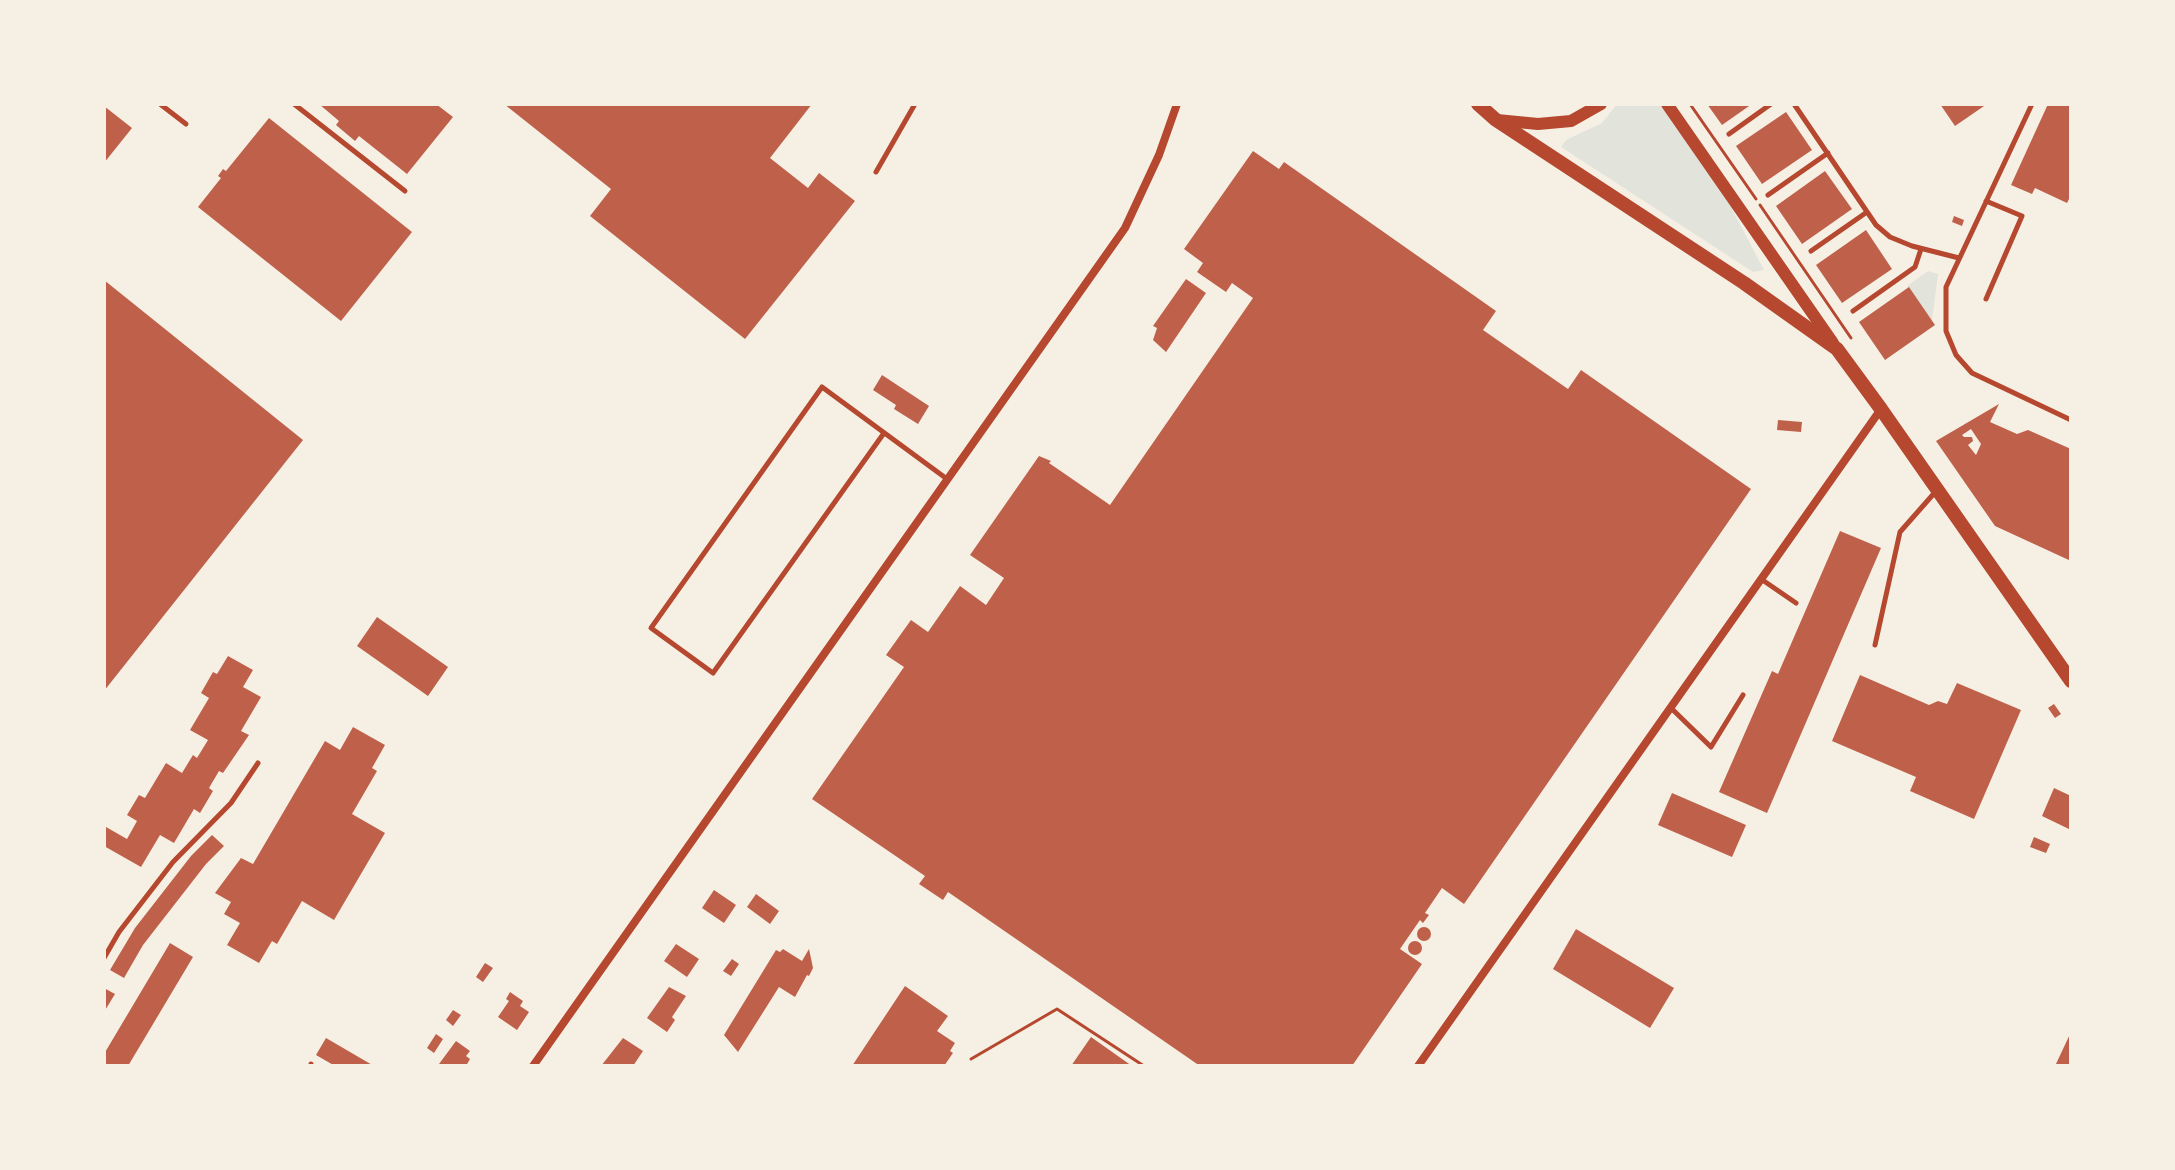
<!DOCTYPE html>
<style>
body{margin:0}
#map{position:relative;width:2175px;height:1170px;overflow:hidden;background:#f6efe4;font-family:Signika,sans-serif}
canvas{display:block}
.frame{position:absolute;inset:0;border:106px solid #f6efe4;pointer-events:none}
</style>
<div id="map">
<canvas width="2175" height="1170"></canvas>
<div class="frame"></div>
</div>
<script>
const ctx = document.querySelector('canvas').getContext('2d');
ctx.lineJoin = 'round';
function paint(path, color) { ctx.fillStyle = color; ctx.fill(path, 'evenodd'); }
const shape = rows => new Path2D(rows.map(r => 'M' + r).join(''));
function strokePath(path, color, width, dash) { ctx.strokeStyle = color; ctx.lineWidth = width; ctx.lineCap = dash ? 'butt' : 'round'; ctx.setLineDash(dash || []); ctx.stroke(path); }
paint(shape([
 [1617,104,1663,104,1722,190,1764,270,1753,272,1561,147,1566,140,1602,123],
 [1928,271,1938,274,1932,321,1907,286]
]), '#e2e4dc');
paint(shape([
 [319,104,436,104,453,117,407,174,359,136,355,141,336,125,339,121],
 [504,104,812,104,770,158,808,188,819,173,855,201,745,339,590,216,611,189],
 [1707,104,1752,104,1722,125],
 [1940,104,1987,104,1955,126],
 [2048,104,2071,104,2071,195,2067,203,2035,188,2032,194,2011,185],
 [104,106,132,128,104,163],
 [1786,112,1812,150,1762,184,1736,146],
 [269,118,412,232,341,321,198,207,221,178,218,176,223,169,226,171],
 [1253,151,1279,169,1284,162,1496,311,1483,330,1568,389,1581,370,1751,489,1464,904,1442,888,1425,913,1429,915,1423,923,1420,920,1400,949,1422,964,1352,1066,1200,1066,948,892,943,900,919,884,925,876,812,799,904,667,886,655,911,620,928,632,960,586,986,605,1004,578,970,555,1039,456,1051,461,1049,463,1110,505,1253,298,1232,283,1226,292,1197,272,1203,263,1184,249],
 [1825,171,1852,209,1802,244,1776,206],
 [1954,216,1964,220,1962,226,1952,222],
 [1866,230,1892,269,1842,303,1816,265],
 [1186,279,1206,293,1166,352,1153,340,1157,328,1153,326],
 [104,280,303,440,104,691],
 [1909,287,1935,325,1885,360,1859,322],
 [882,375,929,406,918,424,894,409,896,405,873,390],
 [1999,404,1990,422,2017,434,2028,430,2071,449,2071,561,1995,526,1936,441],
 [1971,429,1981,444,1976,455,1968,445,1973,441,1972,437,1964,437,1962,435],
 [1778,420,1802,422,1801,432,1777,430],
 [1840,531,1881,548,1767,813,1719,792,1772,671,1778,674],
 [377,617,448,667,428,696,357,646],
 [228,656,253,670,243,687,261,697,241,731,249,735,223,773,219,771,209,788,213,791,200,813,194,809,174,843,160,835,141,867,104,846,104,831,106,827,127,839,137,821,127,815,139,795,145,798,166,763,182,773,193,755,197,758,208,740,190,730,209,698,201,693,213,672,217,674],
 [1860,675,1929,705,1938,701,1947,704,1957,683,2021,710,1974,819,1910,791,1916,777,1832,741],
 [2054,704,2061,714,2055,718,2048,708],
 [353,727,385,745,372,768,377,771,352,814,385,833,334,920,302,901,277,944,272,941,259,963,227,945,240,923,224,914,231,902,215,893,241,858,253,864,325,741,340,750],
 [2054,788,2071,796,2071,830,2042,816],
 [1672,793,1746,825,1732,857,1658,825],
 [212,835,224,846,206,864,143,945,124,978,110,970,135,928,191,856],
 [2034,837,2050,844,2046,853,2030,847],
 [714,890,736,905,724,923,702,908],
 [756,894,779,911,770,924,747,907],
 '1417 934a7 7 0 1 1 14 0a7 7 0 1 1-14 0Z',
 [1576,929,1674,988,1650,1028,1553,969],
 '1408 948a7 7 0 1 1 14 0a7 7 0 1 1-14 0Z',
 [170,943,193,957,128,1066,104,1066,104,1054],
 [676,944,699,959,687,977,664,961],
 [783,949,802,961,809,949,813,968,809,976,807,975,795,997,779,987,738,1052,724,1035,776,950,780,952],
 [732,959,739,964,731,976,723,971],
 [485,963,493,968,483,982,476,977],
 [905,986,948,1016,937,1031,955,1043,950,1051,953,1053,944,1066,852,1066],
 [669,987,686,996,672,1017,675,1020,667,1032,647,1018],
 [104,988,115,994,104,1012],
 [510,992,523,1001,520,1006,529,1012,517,1030,498,1017,509,1001,506,999],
 [453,1010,461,1015,453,1026,446,1020],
 [2071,1032,2071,1066,2055,1066],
 [436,1034,443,1039,434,1053,427,1048],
 [1091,1037,1132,1066,1071,1066],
 [326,1038,374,1066,335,1066,316,1055],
 [623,1038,643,1051,633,1066,608,1064,601,1066],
 [456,1041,470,1051,466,1056,470,1059,466,1066,442,1066,439,1064]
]), '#bf614a');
strokePath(shape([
 [1690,104,1756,199],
 [1760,205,1851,338],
 [971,1059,1057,1009,1144,1066]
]), '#b5482f', 3);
strokePath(shape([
 [160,104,186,124],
 [294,104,405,191],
 [1794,104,1876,225,1890,237,1912,246,1959,258],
 [2032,104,1946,287,1946,331,1956,355,1972,373,2071,420],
 [1729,134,1771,104],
 [876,172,915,104],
 [1768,195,1828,153],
 [1811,251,1867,212],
 [1986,299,2022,216,1986,201],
 [1853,311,1915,267,1921,249],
 [884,433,713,673,651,628,822,387,947,479],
 [1761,579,1796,603],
 [1875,645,1900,532,1937,490],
 [1671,708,1711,747,1743,695],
 [104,958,119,932,173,862,231,803,258,763],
 [310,1066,311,1064]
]), '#b5482f', 5);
strokePath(shape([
 [533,1066,1125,228,1159,155,1177,104],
 [1418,1066,1881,409]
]), '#b5482f', 8);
strokePath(shape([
 [1667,104,1833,343],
 [1497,120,1538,124,1571,121,1601,104]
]), '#b5482f', 12);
strokePath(shape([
 [1478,104,1496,120,1744,283,1837,349,1881,409,2071,681]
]), '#b5482f', 14);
</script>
